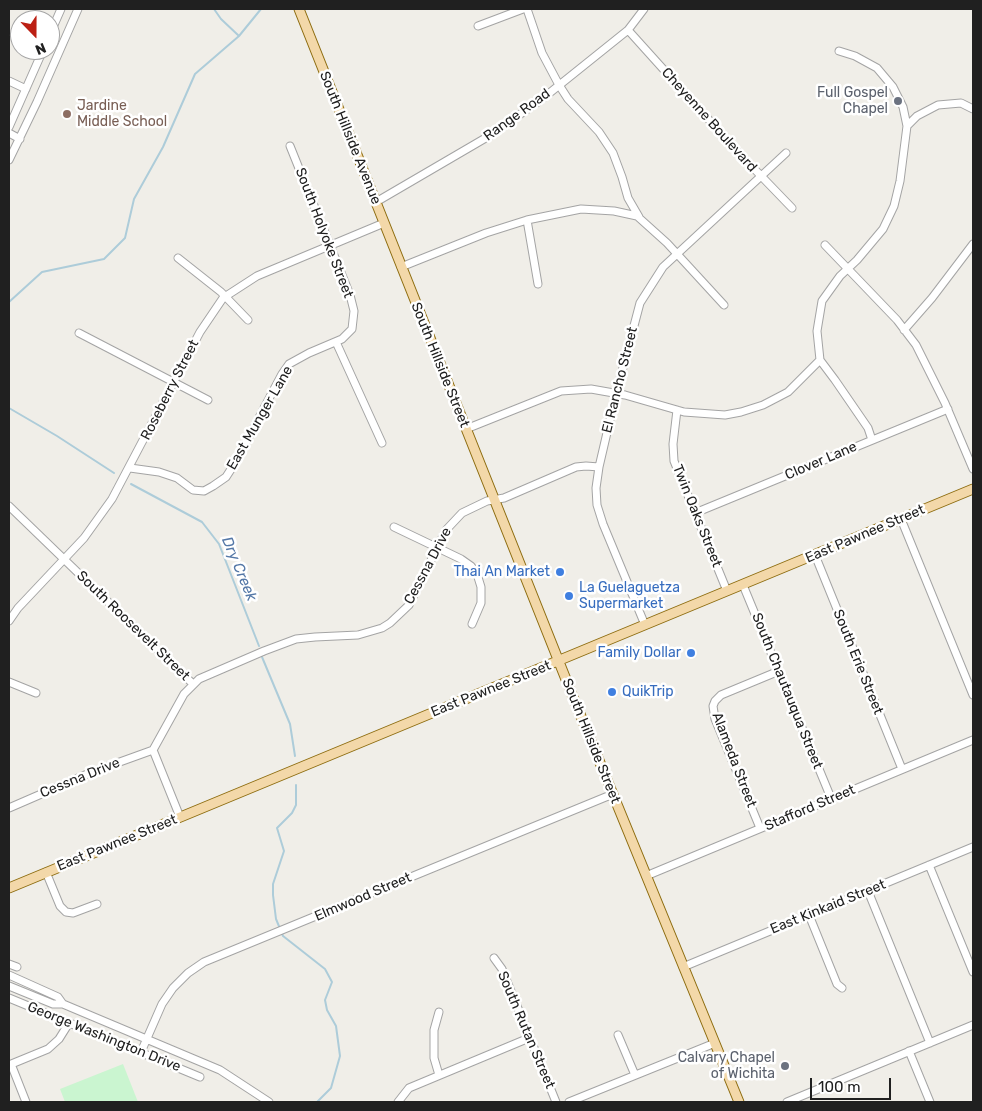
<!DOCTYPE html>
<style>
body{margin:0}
#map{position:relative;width:982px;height:1111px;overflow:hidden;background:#f0eee8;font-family:Rubik,sans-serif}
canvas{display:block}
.frame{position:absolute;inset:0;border:10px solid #202020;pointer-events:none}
.north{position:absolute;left:10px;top:10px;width:50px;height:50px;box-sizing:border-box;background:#fff;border:1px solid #a6a6a6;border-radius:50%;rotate:158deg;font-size:14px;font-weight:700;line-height:20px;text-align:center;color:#202020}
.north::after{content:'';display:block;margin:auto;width:18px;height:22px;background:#bc2014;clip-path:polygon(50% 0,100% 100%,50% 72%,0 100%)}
.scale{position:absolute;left:810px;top:1078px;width:81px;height:22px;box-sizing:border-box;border:2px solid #202020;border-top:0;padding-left:6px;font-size:15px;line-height:18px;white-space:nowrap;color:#202020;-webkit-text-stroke:4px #fff;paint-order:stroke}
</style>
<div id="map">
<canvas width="982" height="1111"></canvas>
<div class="frame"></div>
<div class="north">N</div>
<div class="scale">100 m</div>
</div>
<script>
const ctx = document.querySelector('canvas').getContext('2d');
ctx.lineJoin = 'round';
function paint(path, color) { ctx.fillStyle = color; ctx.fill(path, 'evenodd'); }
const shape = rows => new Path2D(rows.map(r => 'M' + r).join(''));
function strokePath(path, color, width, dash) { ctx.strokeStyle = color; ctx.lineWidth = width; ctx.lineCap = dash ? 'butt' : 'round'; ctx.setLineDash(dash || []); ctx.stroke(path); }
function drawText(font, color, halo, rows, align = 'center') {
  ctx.font = font + ' Rubik,sans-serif'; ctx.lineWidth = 5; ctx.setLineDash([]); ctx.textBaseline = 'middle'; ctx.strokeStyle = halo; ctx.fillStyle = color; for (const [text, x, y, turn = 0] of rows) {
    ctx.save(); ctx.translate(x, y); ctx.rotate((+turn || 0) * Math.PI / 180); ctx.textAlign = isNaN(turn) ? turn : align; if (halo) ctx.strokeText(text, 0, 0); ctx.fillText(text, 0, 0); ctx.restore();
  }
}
paint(shape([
 [123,1064,138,1102,65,1102,60,1089]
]), '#caf5d0');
strokePath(shape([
 [214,9,221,19,239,36],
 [9,302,42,272,104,259,125,238,134,199,163,147,195,74,239,36,261,9],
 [9,408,57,436,114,473],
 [131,484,202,522,219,544,259,646],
 [262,657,290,724,295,756],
 [296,785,296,805,292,813,277,828,284,851,273,884,273,895,276,919,283,936,325,969,332,982,325,1000,327,1010,336,1026,340,1056,331,1088,317,1102]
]), '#adccd9', 2);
const minor = shape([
 [527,9,542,53,559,85,568,99,599,132,613,153,622,177,628,198,639,217],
 [478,26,523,9],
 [628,30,737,151,792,208],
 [50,34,61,9],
 [839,51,855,56,877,68,893,87,903,107,907,126],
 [9,81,26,89],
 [9,127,43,50],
 [9,133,20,139],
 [9,160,37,102,78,9],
 [376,202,489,136,542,99,628,30,644,9],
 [527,220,538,284],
 [825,245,897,320,916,345,945,403,973,469],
 [178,258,221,292,248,320],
 [401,267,486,233,527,220,581,209,614,211,637,216,667,243,724,305],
 [904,330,932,298,973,244],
 [79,333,208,400],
 [336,342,382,443],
 [820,360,835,380,868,428,872,440],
 [677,410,673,444,674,461,727,591],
 [466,429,561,391,591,389,625,395,684,412,725,415,741,412,763,405,788,392,820,360,817,331,822,301,840,276,857,260,883,229,894,206,900,181,907,126,917,116,938,105,961,103,973,109],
 [130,468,159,472,177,478,193,490,204,491,213,486,226,477,235,463,282,374,289,364,309,353,342,339,352,329,354,311,350,295,290,146],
 [9,506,193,684],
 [695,513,948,409],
 [901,519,973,695],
 [394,527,461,559,471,566,477,574,481,587,481,603,472,624],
 [815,555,902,769],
 [743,585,831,798],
 [9,621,18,608,84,538,112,499,200,332,223,298,257,276,384,223],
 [645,625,603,524,597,505,596,488,599,467,616,394,640,303,663,267,786,153],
 [9,682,36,693],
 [153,750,184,694,199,679,264,651,296,639,315,637,358,635,382,628,390,623,409,605,446,530,462,513,487,501,504,498,576,467,586,466,599,467],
 [153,750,180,817],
 [9,808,92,772,153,750],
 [760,828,715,719,713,706,715,701,721,695,779,671],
 [929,865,973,972],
 [46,872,60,906,66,912,73,913,97,904],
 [646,876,973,740],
 [868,891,930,1043],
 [809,915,837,984,842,988],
 [494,958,502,969,556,1102],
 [9,964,17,967],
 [683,967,973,847],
 [9,975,58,997,63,1004],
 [9,986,53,1004,63,1004,220,1070,269,1102],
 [9,998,200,1077],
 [618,1035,635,1075],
 [909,1051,930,1102],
 [141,1052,162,1004,173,988,188,973,204,962,613,794],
 [11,1064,26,1102],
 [9,1065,48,1049,59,1039,69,1023],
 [439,1075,434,1058,434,1030,439,1012],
 [398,1102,409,1088,529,1038],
 [569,1102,715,1043],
 [787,1102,973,1025]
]);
const major = shape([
 [299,9,571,692,739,1102],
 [9,888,973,489]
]);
strokePath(minor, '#a4a4a4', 9);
strokePath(major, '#8d6c0f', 11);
strokePath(minor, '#fff', 7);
strokePath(major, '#f3d8a9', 9);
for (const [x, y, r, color] of [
 [898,101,5,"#6b7280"],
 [67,114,5,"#8d6e63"],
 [560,572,5,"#3f7fe0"],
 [569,596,5,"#3f7fe0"],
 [691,653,5,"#3f7fe0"],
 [612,692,5,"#3f7fe0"],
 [785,1066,5,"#6b7280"]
]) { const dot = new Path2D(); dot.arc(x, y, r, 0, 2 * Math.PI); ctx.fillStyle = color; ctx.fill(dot); strokePath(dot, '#fff', 2); }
drawText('14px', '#5b616d', '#fff', [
 ["Full Gospel",888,93],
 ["Chapel",888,109],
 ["Calvary Chapel",775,1058],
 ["of Wichita",775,1074]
], 'right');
drawText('14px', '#785e54', '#fff', [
 ["Jardine",77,106],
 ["Middle School",77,122]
], 'left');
drawText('14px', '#202020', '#fff', [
 ["Range Road",517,115,-36],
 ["Cheyenne Boulevard",709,120,48],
 ["South Hillside Avenue",350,138,68],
 ["South Holyoke Street",324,233,69],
 ["South Hillside Street",440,365,68],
 ["El Rancho Street",620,380,-76],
 ["Roseberry Street",170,390,-63],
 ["East Munger Lane",260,418,-60],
 ["Clover Lane",821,461,-23],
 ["Twin Oaks Street",697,516,68],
 ["East Pawnee Street",865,534,-23],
 ["Cessna Drive",428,566,-62],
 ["South Roosevelt Street",133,626,44],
 ["South Erie Street",858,662,68],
 ["East Pawnee Street",491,689,-22],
 ["South Chautauqua Street",787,691,68],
 ["South Hillside Street",591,741,68],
 ["Alameda Street",734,760,69],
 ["Cessna Drive",80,778,-22],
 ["Stafford Street",810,808,-23],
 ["East Pawnee Street",117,843,-22],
 ["Elmwood Street",363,897,-23],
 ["East Kinkaid Street",828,907,-22],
 ["South Rutan Street",526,1030,67],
 ["George Washington Drive",104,1037,22]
]);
drawText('14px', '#366cbe', '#fff', [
 ["Thai An Market",550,572],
 ["La Guelaguetza",579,588,"left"],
 ["Supermarket",579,604,"left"],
 ["Family Dollar",681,653],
 ["QuikTrip",622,692,"left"]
], 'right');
drawText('italic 15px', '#5578a7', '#fff', [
 ["Dry Creek",239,569,67]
]);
</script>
